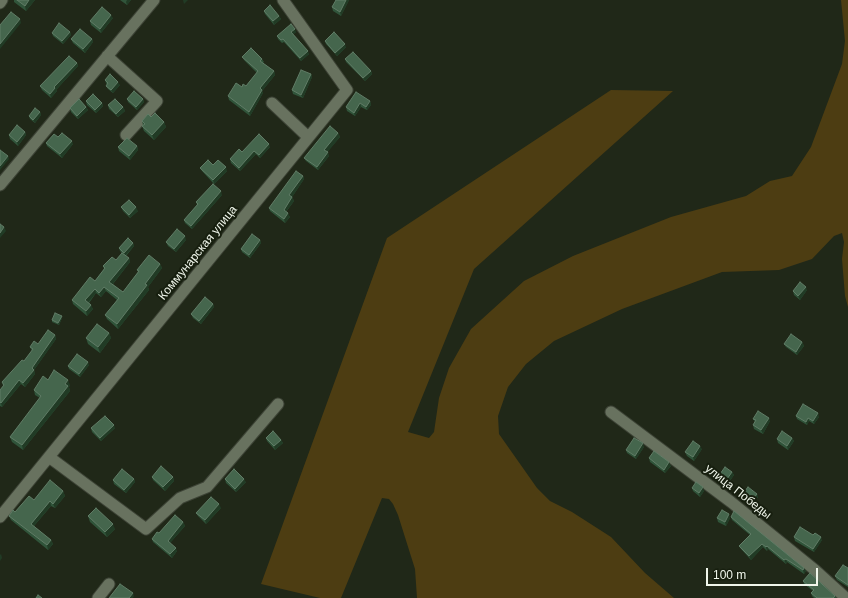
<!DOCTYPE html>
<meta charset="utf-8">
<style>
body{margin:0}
#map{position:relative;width:848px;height:598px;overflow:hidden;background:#202818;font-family:Helvetica,sans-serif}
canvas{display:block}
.scale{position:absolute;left:706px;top:568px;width:112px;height:18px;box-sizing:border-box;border:2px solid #f0f6eb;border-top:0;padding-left:5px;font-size:12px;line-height:14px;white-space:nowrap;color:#f0f6eb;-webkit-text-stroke:3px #171f0f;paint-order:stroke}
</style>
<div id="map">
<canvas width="848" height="598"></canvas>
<div class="scale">100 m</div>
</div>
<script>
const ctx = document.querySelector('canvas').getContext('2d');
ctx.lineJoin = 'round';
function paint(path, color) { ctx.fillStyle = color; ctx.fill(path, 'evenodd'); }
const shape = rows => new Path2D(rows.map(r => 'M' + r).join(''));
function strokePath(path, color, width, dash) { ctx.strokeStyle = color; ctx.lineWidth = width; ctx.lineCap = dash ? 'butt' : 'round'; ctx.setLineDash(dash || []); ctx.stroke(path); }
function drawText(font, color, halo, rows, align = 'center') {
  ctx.font = font + ' Helvetica,sans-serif'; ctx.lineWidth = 4; ctx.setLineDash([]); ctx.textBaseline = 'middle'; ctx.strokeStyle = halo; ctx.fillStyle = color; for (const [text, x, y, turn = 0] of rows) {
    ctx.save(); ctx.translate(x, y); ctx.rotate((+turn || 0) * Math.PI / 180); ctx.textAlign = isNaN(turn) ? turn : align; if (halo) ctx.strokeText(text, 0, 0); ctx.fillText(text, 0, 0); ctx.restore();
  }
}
paint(shape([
 [841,0,848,0,848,307,845,296,842,259,844,242,842,233,834,236,812,259,779,270,722,272,622,309,554,341,526,364,508,387,498,416,499,434,537,488,550,501,572,512,611,537,645,573,674,598,417,598,415,569,398,515,393,504,389,499,382,498,341,598,320,598,261,584,387,238,611,90,673,91,474,269,408,432,429,438,434,432,439,398,449,368,471,329,524,281,573,256,671,217,746,196,770,181,792,176,811,147,842,64,845,41]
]), '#4d3d12');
const minor = shape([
 [0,3,2,0],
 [107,56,157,101,126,135],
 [272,103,308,137],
 [0,185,154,0],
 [611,412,731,502,815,570,846,598],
 [49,457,146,529,180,498,207,487,278,404],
 [0,517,347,90,283,0],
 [98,598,109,584]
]);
strokePath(minor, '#3d4336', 13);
strokePath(minor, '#68725f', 11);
paint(shape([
 [14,0,35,0,26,11,14,2],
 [120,0,131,0,127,5],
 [336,0,349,0,341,16,333,11,332,7],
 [264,11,279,16,281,19,274,25,265,14],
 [113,18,101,33,91,25,90,21],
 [70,32,71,35,63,44,53,36,52,33],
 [296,32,293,34,309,54,301,61,284,42,282,43,278,39,277,36],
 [71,39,92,39,93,42,85,53,73,43],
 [325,41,346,47,337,56,326,44],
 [242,57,262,59,264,62,263,63,274,71,275,75,262,91,263,93,250,116,229,100,228,96,242,87,246,86,257,73,244,60],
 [345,59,371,71,372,74,365,81,346,62],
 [77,63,78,66,56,90,57,91,51,98,42,90,40,86],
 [311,74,312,77,303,98,293,94,292,90],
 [105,80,120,85,113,93,108,89,106,86,107,85,106,83],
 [127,99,143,99,144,102,137,110,128,102],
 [86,101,102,103,103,106,96,113,87,105],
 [370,101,371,105,367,110,361,107,355,116,347,111,346,107],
 [108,105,123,107,125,111,118,117,109,109],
 [86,107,88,110,78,119,71,112,70,108],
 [40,112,41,115,35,123,30,119,29,116],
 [151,117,164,122,166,127,154,140,144,131,142,126,143,125,142,121],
 [25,132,26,135,18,146,10,139,9,135],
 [338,133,340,137,327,152,329,156,318,170,306,161,304,158],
 [58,137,73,144,62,158,47,146,46,143],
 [137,146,138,150,130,160,119,151,118,147],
 [270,147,260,158,256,154,240,171,231,163,230,159,242,152],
 [200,168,227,171,214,184,202,171],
 [303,176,304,179,292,197,294,201,286,212,290,217,285,223,270,211,269,208],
 [222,195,192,229,185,223,184,220,197,205,196,202],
 [121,207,138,211,130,218,123,211],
 [186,240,176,252,168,246,166,242],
 [260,240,261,243,250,258,242,252,241,249],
 [133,243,134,246,126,256,129,258,130,262,113,284,123,292,138,272,137,270,160,264,162,268,148,287,149,290,118,329,107,319,105,315,117,300,106,291,101,297,96,293,89,303,93,309,87,316,73,304,72,300,95,281,104,269,103,266,116,260,122,253,120,251,119,248],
 [807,290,800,300,794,295,793,291],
 [213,304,214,307,201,324,193,318,191,314],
 [62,318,59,325,52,322,52,320],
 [109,333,111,338,100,353,88,344,86,338],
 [55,335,56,339,34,370,35,374,25,387,21,384,2,407,0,406,0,390,3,386,2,382,24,361,32,351,30,347,38,344],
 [802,342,804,346,797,355,786,347,784,344],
 [89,365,80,377,69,369,68,366],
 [48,380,70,385,69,387,70,391,23,450,12,442,10,437,40,398,35,395,34,390],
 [796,416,819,417,814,424,809,421,807,425,797,419],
 [753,419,770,421,763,434,754,429,753,425,755,422],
 [91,428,115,428,101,441,92,432],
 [266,438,281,440,283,443,275,450,267,441],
 [792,438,794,441,788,450,778,443,777,439],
 [644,447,636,459,627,453,626,450],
 [702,449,694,461,687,456,685,452],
 [649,458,671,466,665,473,650,462],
 [732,472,734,475,729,482,721,477,720,474],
 [152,477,173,477,174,481,165,491,153,480],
 [134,479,135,482,126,493,114,484,113,480],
 [225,479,246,482,236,492,226,483],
 [692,488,704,491,700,497,693,491],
 [63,491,65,496,55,508,51,506,34,526,51,540,53,544,48,550,11,520,9,516,34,500],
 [741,496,758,497,752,507,742,500],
 [221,508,206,524,198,516,196,513],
 [88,516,115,529,107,537,90,522],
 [731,517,806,571,804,574,787,562,786,564,768,549,767,551,763,547,751,560,741,549,739,546,750,535,732,520],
 [717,518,730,518,726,526,718,522],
 [183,522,185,526,170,543,177,551,172,558,153,542,152,539],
 [794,537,822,540,814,552,795,541],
 [848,568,848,587,837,580,835,576],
 [803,581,835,596,836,598,814,598,812,596,811,593,813,591,804,584]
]), '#30543a');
paint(shape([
 [29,0,35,0,26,11,25,6],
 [127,0,131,0,127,5,126,2],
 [183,0,188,0,184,4],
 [346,0,349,0,341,16,340,12],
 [111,15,113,18,101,33,100,29],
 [279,16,281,19,274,25,273,21],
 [20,19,21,23,0,49,0,44],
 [295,29,296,32,293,35,291,32],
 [70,32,71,35,63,44,62,41],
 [92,39,93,42,85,53,83,49],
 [345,44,346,47,337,56,335,53],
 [308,51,309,54,301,61,300,58],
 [77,63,78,66,56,90,57,91,51,98,50,94,54,87],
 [274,71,275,75,262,91,263,93,250,116,249,112,260,88],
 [371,71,372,74,365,81,363,78],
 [311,74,312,77,303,98,301,95],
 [118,82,120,85,113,93,111,90],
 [143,99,144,102,137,110,136,107],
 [370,101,371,105,367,110,366,107],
 [102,103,103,106,96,113,95,110],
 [360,103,361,107,355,116,354,113],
 [86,107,88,110,78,119,77,116],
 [123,107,125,111,118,117,116,114],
 [40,112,41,115,35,123,33,120],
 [164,122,166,127,154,140,152,135],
 [25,132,26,135,18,146,17,142],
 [338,133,340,137,326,154,324,150],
 [72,141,73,144,62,158,60,154],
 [269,144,270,147,260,158,259,155],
 [137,146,138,150,130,160,129,156],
 [254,151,256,154,240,171,239,168],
 [328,152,329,156,318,170,317,167],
 [8,156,9,159,0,170,0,166],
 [226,167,227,171,214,184,213,180],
 [303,176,304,179,291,199,289,195],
 [221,191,222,195,192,229,191,226],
 [292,197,294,201,285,213,284,210],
 [136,207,138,211,130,218,129,215],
 [288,213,290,217,285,223,284,219],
 [4,227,6,231,0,238,0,233],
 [185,236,186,240,176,252,174,249],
 [260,240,261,243,250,258,249,255],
 [133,243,134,246,125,256,124,253],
 [129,258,130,262,111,286,109,282],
 [160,264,162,268,148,287,149,290,118,329,117,324,145,284],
 [104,287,106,291,101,297,99,293],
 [806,287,807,290,800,300,798,296],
 [95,289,96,293,87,304,85,300],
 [213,304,214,307,201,324,199,321],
 [91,305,93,309,87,316,86,311],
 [62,316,62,318,59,325,58,323],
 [109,333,111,338,100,353,98,347],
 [55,335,56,339,34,370,35,374,25,387,23,383,32,368],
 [802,342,804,346,797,355,796,352],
 [88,362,89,365,80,377,79,374],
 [19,380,21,384,2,407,1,403],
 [68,380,70,385,69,387,70,391,23,450,22,445],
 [818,413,819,417,814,424,813,421],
 [769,418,770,421,763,434,761,430],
 [808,418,809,421,807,425,806,422],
 [114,425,115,428,101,441,100,438],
 [792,438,794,441,788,450,787,446],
 [281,440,283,443,275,450,274,446],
 [643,443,644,447,636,459,635,456],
 [700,446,702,449,694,461,693,457],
 [669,462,671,466,665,473,664,470],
 [732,472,734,475,729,482,727,479],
 [173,477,174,481,165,491,163,487],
 [134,479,135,482,126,493,124,490],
 [244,479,246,482,236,492,235,489],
 [703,487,704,491,700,497,699,493],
 [63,491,65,496,55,508,53,504],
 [757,494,758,497,752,507,750,503],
 [50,501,51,506,32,528,31,524],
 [219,504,221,508,206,524,205,520],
 [729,514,730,518,726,526,725,522],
 [183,522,185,526,169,544,168,541],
 [113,524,115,529,107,537,105,532],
 [821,537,822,540,814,552,813,549],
 [51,540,53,544,48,550,47,545],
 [762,544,763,547,751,560,749,556],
 [767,546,768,549,767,551,766,547],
 [176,548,177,551,172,558,170,554],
 [1,554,2,558,0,561,0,555],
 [786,559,787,562,786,564,784,560],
 [804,568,806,571,804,574,803,570],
 [133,593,134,596,133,598,129,598]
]), '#213b25');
const building = shape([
 [17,0,29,0,25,6,17,0],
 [336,0,346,0,340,12,332,7,336,0],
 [270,5,279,16,273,21,264,11,270,5],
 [102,7,111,15,100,29,90,21,102,7],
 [11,12,20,19,0,44,0,25,11,12],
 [59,23,70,32,62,41,52,33,59,23],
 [291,24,295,29,291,32,308,51,300,58,283,39,281,40,277,36,291,24],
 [80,29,92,39,83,49,71,39,80,29],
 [334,32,345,44,335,53,325,41,334,32],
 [251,48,262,59,260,61,274,71,260,88,262,90,249,112,228,96,236,83,242,87,243,84,246,86,258,71,242,57,251,48],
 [353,52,371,71,363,78,345,59,353,52],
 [69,56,77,63,54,87,55,88,50,94,40,86,69,56],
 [301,70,311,74,301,95,292,90,301,70],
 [110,74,118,82,111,90,106,86,108,83,105,80,110,74],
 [134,91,143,99,136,107,127,99,134,91],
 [356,92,370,101,366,107,360,103,354,113,346,107,356,92],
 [93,94,102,103,95,110,86,101,93,94],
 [79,99,86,107,77,116,70,108,79,99],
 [115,99,123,107,116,114,108,105,115,99],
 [35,108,40,112,33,120,29,116,35,108],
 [155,113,164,122,152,135,142,126,145,124,142,121,148,114,151,117,155,113],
 [17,125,25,132,17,142,9,135,17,125],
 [330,126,338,133,324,150,328,152,317,167,304,158,330,126],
 [62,133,72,141,60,154,46,143,54,134,58,137,62,133],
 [259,134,269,144,259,155,254,151,239,168,230,159,239,149,242,152,259,134],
 [127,138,137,146,129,156,118,147,127,138],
 [0,150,8,156,0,166,0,150],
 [208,160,213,165,218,160,226,167,213,180,200,168,208,160],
 [296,171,303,176,289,195,292,197,284,210,288,213,284,219,269,208,296,171],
 [213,184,221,191,191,226,184,220,198,204,196,202,213,184],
 [129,200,136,207,129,215,121,207,129,200],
 [0,224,4,227,0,233,0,224],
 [177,229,185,236,174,249,166,242,177,229],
 [252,234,260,240,249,255,241,249,252,234],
 [128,238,133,243,124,253,119,248,128,238],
 [122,253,129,258,109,282,123,292,139,271,137,270,149,255,160,264,145,284,147,285,117,324,105,315,119,298,104,287,99,293,95,289,85,300,91,305,86,311,72,300,90,277,95,281,105,268,103,266,112,257,116,260,122,253],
 [800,282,806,287,798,296,793,291,800,282],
 [205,297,213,304,199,321,191,314,205,297],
 [55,313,62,316,58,323,52,320,55,313],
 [97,324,109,333,98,347,86,338,97,324],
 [48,330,55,335,32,368,34,370,23,383,19,380,1,403,0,402,0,390,4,385,2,382,22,360,24,361,33,349,30,347,34,341,38,344,48,330],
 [791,334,802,342,796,352,784,344,791,334],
 [77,354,88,362,79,374,68,366,77,354],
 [54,370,68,380,65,384,68,386,22,445,10,437,41,396,34,390,43,376,48,380,54,370],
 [803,404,818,413,813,421,808,418,806,422,796,416,803,404],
 [758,411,769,418,761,430,753,425,756,420,753,419,758,411],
 [105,416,114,425,100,438,91,428,105,416],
 [273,431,281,440,274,446,266,438,273,431],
 [782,431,792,438,787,446,777,439,782,431],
 [634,438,643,443,635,456,626,450,634,438],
 [693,441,700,446,693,457,685,452,693,441],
 [654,451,669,462,664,470,649,458,654,451],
 [161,466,173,477,163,487,152,477,161,466],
 [725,467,732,472,727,479,720,474,725,467],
 [122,469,134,479,124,490,113,480,122,469],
 [234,469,244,479,235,489,225,479,234,469],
 [50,480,63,491,53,504,50,501,31,524,51,540,47,545,9,516,13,510,15,512,29,496,34,500,50,480],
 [696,482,703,487,699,493,692,488,696,482],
 [748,487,757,494,750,503,741,496,748,487],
 [211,497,219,504,205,520,196,513,211,497],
 [96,508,113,524,105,532,88,516,96,508],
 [722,510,729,514,725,522,717,518,722,510],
 [734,511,804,568,803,570,786,559,784,560,767,546,766,547,762,544,749,556,739,546,751,534,731,517,734,511],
 [175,515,183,522,168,541,176,548,170,554,152,539,157,532,159,533,175,515],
 [800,527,813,535,815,533,821,537,813,549,794,537,800,527],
 [843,565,848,568,848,585,835,576,843,565],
 [810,573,835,596,833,598,817,598,811,593,814,590,803,581,810,573],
 [120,584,133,593,129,598,109,598,120,584],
 [38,595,42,598,36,598,38,595]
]);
paint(building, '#45664d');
strokePath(building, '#607c66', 1);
drawText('12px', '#f0f6eb', '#171f0f', [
 ["Коммунарская улица",198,253,-51],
 ["улица Победы",738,492,38]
]);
</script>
